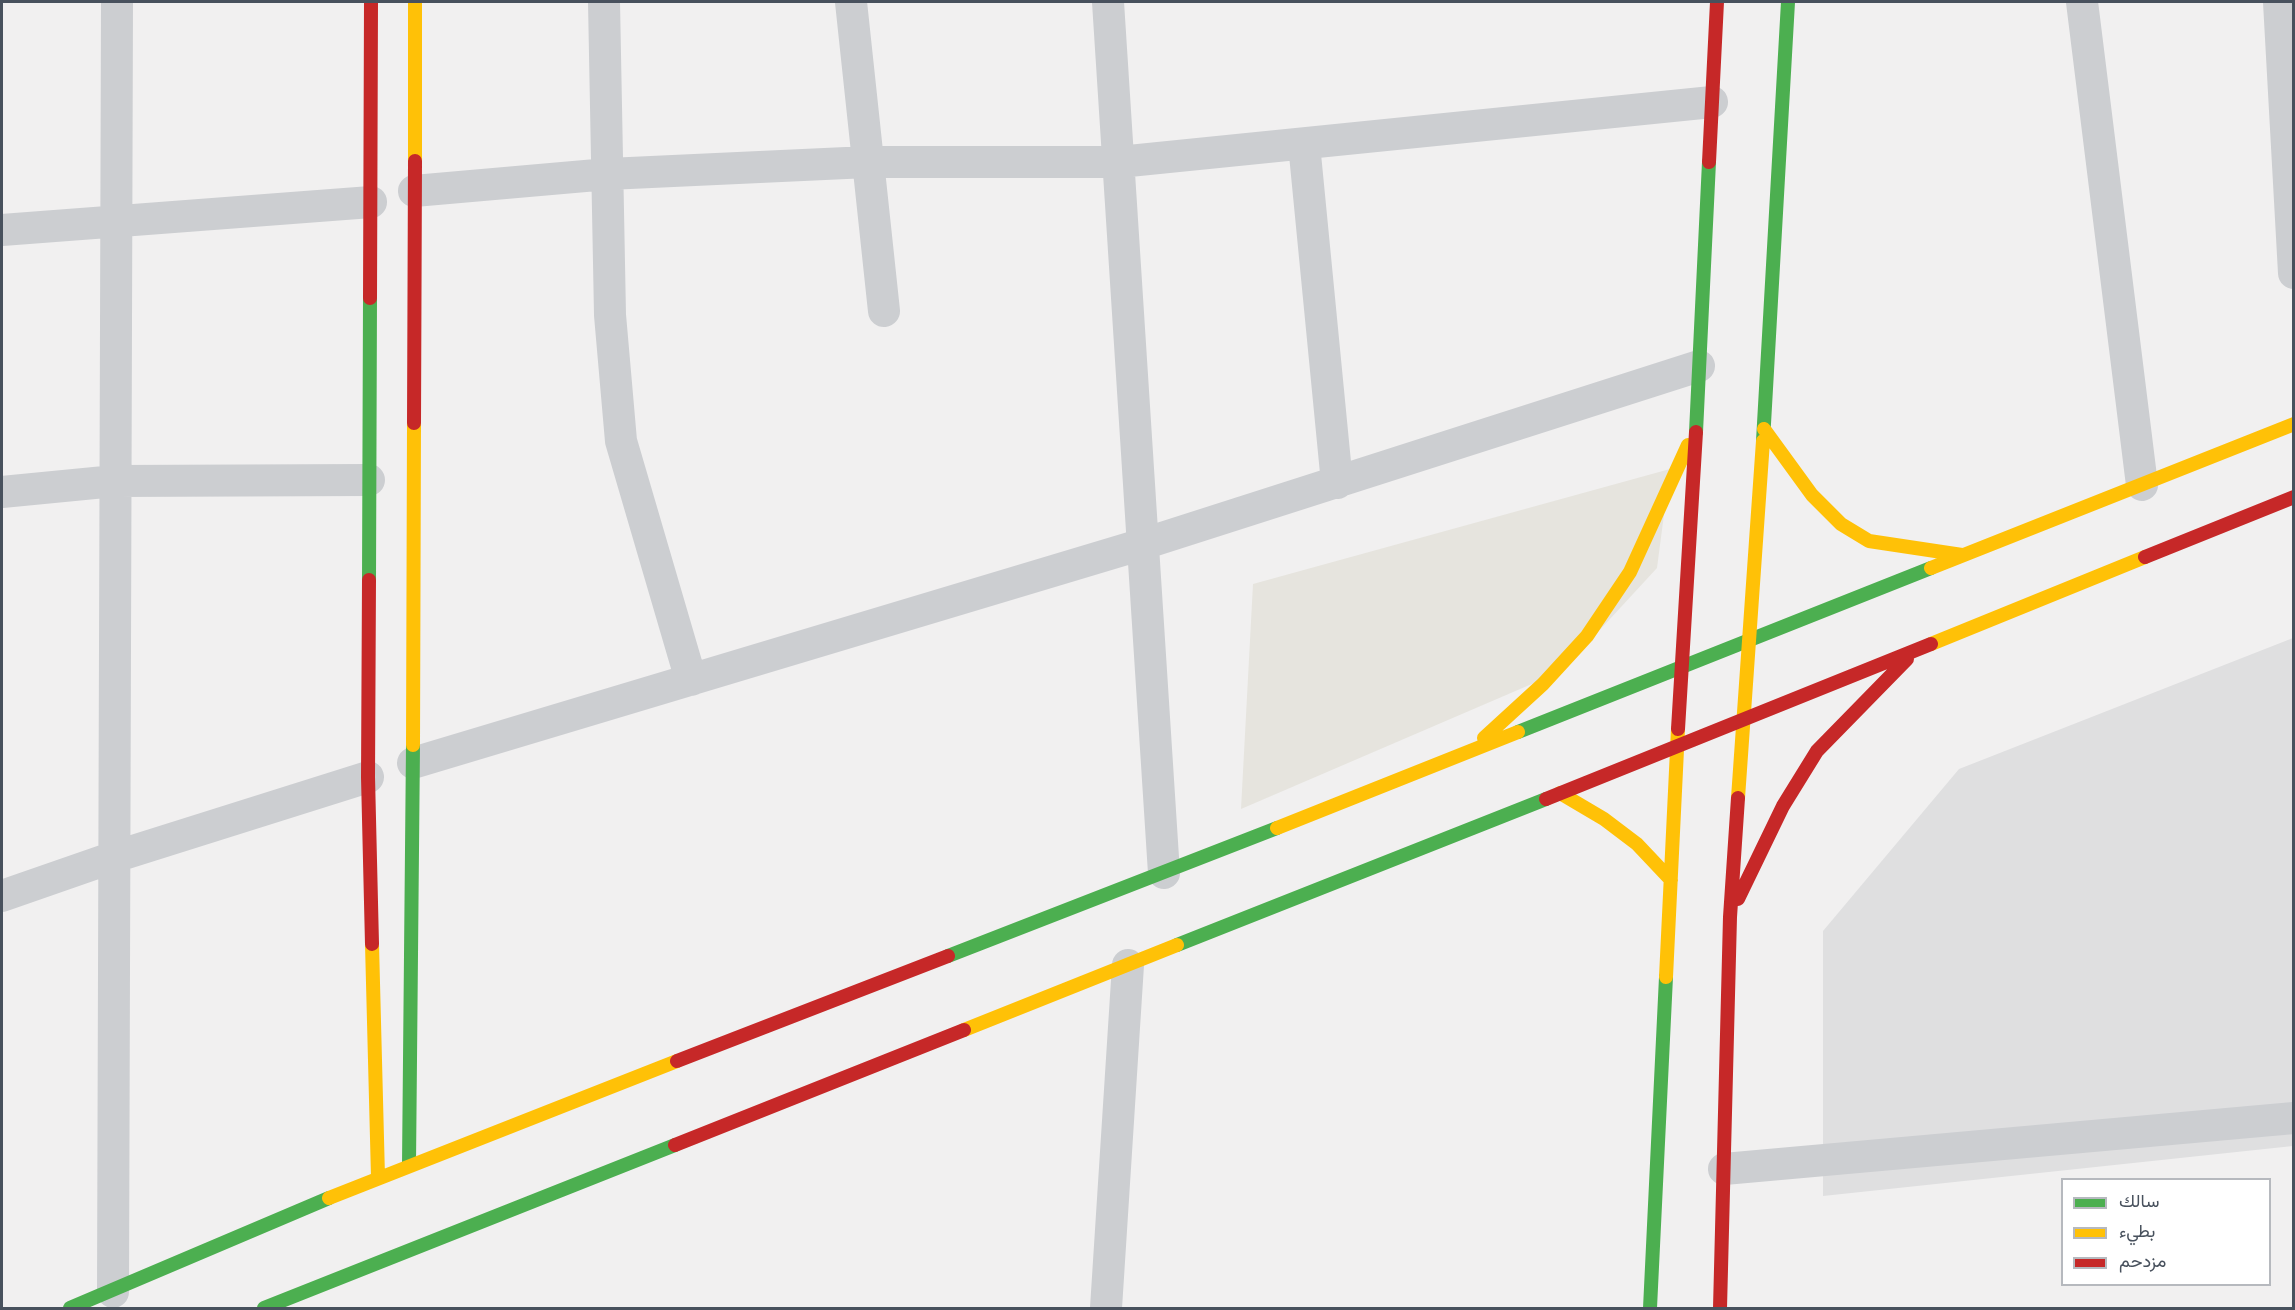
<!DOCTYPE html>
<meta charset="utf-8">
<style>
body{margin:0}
#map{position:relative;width:2295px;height:1310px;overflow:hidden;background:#f1f0f0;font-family:Barlow,Vazirmatn,sans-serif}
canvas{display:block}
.frame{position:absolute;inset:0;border:3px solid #48515d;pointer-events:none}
.legend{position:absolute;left:2061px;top:1178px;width:210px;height:108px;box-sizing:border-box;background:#fff;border:2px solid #b6b9be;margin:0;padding:8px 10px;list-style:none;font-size:18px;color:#48515d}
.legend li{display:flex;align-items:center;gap:12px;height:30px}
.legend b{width:30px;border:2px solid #b6b9be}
</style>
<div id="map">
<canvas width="2295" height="1310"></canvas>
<div class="frame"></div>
<ul class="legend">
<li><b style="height:8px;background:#4caf50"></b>سالك</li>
<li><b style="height:8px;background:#ffc107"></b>بطيء</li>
<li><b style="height:8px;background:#c62828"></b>مزدحم</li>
</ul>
</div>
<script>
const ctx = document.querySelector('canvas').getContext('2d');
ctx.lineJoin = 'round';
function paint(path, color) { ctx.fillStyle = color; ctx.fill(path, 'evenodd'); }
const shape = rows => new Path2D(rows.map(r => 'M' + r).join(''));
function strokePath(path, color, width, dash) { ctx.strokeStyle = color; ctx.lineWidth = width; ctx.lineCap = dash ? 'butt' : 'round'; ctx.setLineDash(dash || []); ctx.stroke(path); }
paint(shape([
 [1670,469,1657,568,1562,671,1241,809,1253,584]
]), '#e6e4de');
paint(shape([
 [2293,638,2293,1146,1823,1196,1823,931,1959,769]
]), '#dfdfe0');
strokePath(shape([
 [604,2,610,315,621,441,691,680],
 [851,2,884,311],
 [1108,2,1164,873],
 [2082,2,2142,485],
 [2279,2,2294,273],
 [1304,144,1337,483],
 [414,191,608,174,868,162,1119,162,1712,102],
 [2,230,371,202],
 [2,492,115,481,369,480],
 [413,763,1143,544,1699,366],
 [2,896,114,857,368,777],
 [1724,1169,2294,1118],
 [113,1292,117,2],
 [1106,1308,1128,965]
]), '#ccced1', 32);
strokePath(shape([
 [1696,432,1709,162],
 [1763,441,1788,2],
 [369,580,370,298],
 [1518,732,1931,568],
 [1177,945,1546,799],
 [948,956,1277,828],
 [409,1164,413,745],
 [70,1308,329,1198],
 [264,1308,675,1145],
 [1650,1308,1666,977]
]), '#4caf50', 14);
strokePath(shape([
 [415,161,415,2],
 [1764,429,1812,495,1841,524,1869,541,1962,555],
 [1931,568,2294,424],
 [1931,644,2145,557],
 [1484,738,1543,684,1587,636,1630,572,1688,445],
 [413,745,414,423],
 [1560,793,1604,819,1637,844,1671,880],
 [1738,798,1763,441],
 [1277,828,1518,732],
 [372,944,378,1177],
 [1666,977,1678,729],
 [964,1030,1177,945],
 [329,1198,677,1061]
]), '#ffc107', 14);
strokePath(shape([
 [1709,162,1717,2],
 [370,298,371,2],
 [414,423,415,161],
 [2145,557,2294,497],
 [369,580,368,777,372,944],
 [1678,729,1696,432],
 [1546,799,1931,644],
 [1738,899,1783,806,1817,751,1907,659],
 [677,1061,948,956],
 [675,1145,964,1030],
 [1720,1308,1730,917,1738,798]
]), '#c62828', 14);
</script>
